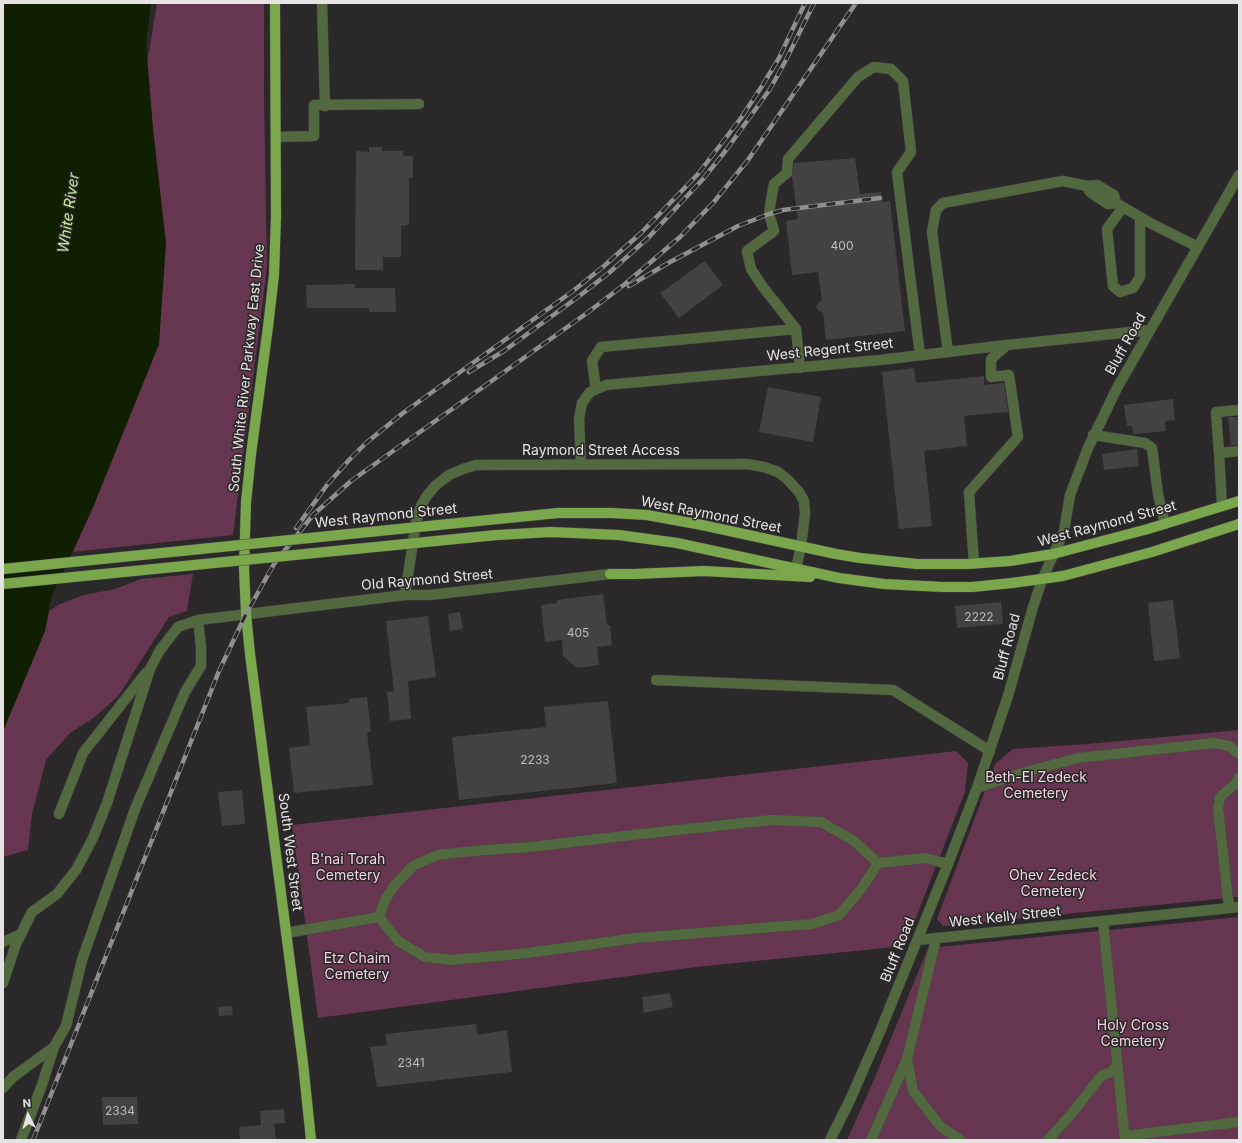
<!DOCTYPE html>
<style>
body{margin:0}
#map{position:relative;width:1242px;height:1143px;overflow:hidden;background:#2b2829;font-family:Inter,sans-serif}
canvas{display:block}
.frame{position:absolute;inset:0;border:4px solid #e5e3e4;pointer-events:none}
.north{position:absolute;left:8px;top:1095px;width:40px;height:40px;-webkit-text-stroke:3px #2b2829;paint-order:stroke;rotate:355deg;font-size:11px;font-weight:700;line-height:16px;text-align:center;color:#e5e3e4}
.north::after{content:'';display:block;margin:auto;width:14px;height:18px;background:#e5e3e4;clip-path:polygon(50% 0,100% 100%,50% 72%,0 100%)}
</style>
<div id="map">
<canvas width="1242" height="1143"></canvas>
<div class="frame"></div>
<div class="north">N</div>
</div>
<script>
const ctx = document.querySelector('canvas').getContext('2d');
ctx.lineJoin = 'round';
function paint(path, color) { ctx.fillStyle = color; ctx.fill(path, 'evenodd'); }
const shape = rows => new Path2D(rows.map(r => 'M' + r).join(''));
function strokePath(path, color, width, dash) { ctx.strokeStyle = color; ctx.lineWidth = width; ctx.lineCap = dash ? 'butt' : 'round'; ctx.setLineDash(dash || []); ctx.stroke(path); }
function drawText(font, color, halo, rows, align = 'center') {
  ctx.font = font + ' Inter,sans-serif'; ctx.lineWidth = 3; ctx.setLineDash([]); ctx.textBaseline = 'middle'; ctx.strokeStyle = halo; ctx.fillStyle = color; for (const [text, x, y, turn = 0] of rows) {
    ctx.save(); ctx.translate(x, y); ctx.rotate((+turn || 0) * Math.PI / 180); ctx.textAlign = isNaN(turn) ? turn : align; if (halo) ctx.strokeText(text, 0, 0); ctx.fillText(text, 0, 0); ctx.restore();
  }
}
paint(shape([
 [157,3,264,3,264,95,267,267,233,535,73,552,93,507,159,344,153,129,147,64],
 [193,574,187,611,169,617,119,695,95,717,70,733,46,760,32,814,28,850,3,857,3,731,45,631,49,611,60,604,84,595,115,589,141,579],
 [1239,730,1239,897,943,926,937,919,995,764,1013,749,1088,744],
 [956,751,968,763,965,792,905,946,696,967,318,1018,292,825],
 [1239,917,1239,1140,847,1140,873,1082,928,948]
]), '#663550');
paint(shape([
 [3,3,151,3,146,43,153,129,166,243,159,344,93,507,51,598,45,631,3,731]
]), '#101e01');
paint(shape([
 [369,147,382,147,382,151,403,151,403,156,413,156,413,178,409,178,409,225,401,226,401,257,383,257,383,270,355,270,356,151,369,152],
 [855,158,860,194,881,192,882,202,890,201,905,331,826,340,823,313,819,311,816,307,818,303,822,300,818,272,792,275,786,221,798,219,792,177,794,163],
 [705,261,723,285,679,318,660,293],
 [355,284,355,288,395,288,396,312,369,312,369,308,307,308,306,285],
 [914,368,916,383,984,376,984,385,1004,383,1008,412,964,416,967,446,924,451,932,526,899,529,882,372],
 [768,387,821,397,813,442,759,432],
 [1173,399,1175,420,1165,421,1166,431,1133,434,1132,426,1127,426,1124,405],
 [1228,417,1239,417,1239,445,1231,445],
 [1137,449,1139,466,1104,470,1102,454],
 [603,594,607,625,610,625,612,645,597,647,599,665,577,668,563,656,562,640,545,642,541,605,557,603,557,600],
 [1173,600,1180,658,1154,661,1148,603],
 [1001,602,1003,624,957,628,955,606],
 [460,612,463,629,450,631,448,614],
 [428,616,436,677,408,681,411,719,390,721,387,692,394,691,386,621],
 [367,697,371,731,367,732,373,785,294,793,289,748,310,745,306,707,349,703,349,699],
 [608,701,617,783,459,800,452,737,546,727,544,707],
 [242,790,245,824,222,826,218,792],
 [670,993,673,1007,644,1013,642,997],
 [232,1006,233,1015,219,1016,218,1007],
 [476,1024,477,1035,507,1030,512,1072,377,1087,370,1047,387,1045,385,1034],
 [102,1097,137,1097,138,1124,103,1125],
 [284,1109,285,1123,274,1124,276,1140,240,1140,239,1127,261,1125,260,1111]
]), '#444142');
const minor = shape([
 [322,3,325,106],
 [276,137,314,136,314,105,419,104],
 [1087,186,1090,192,1108,204,1116,203,1152,224,1198,247],
 [1123,207,1107,229,1113,286,1120,292,1133,288,1140,277,1140,217],
 [796,329,763,287,751,269,747,251,774,231,769,214,771,200,774,184,787,173,788,159,858,77,874,67,891,69,903,81,911,152,897,172,920,355],
 [948,352,932,232,936,210,943,203,1063,181,1087,186,1097,185,1114,195,1116,203],
 [596,389,592,361,601,347,796,329,800,368],
 [1093,435,1145,443,1152,448,1158,494,1165,524],
 [1219,453,1216,412,1239,410],
 [581,465,579,419,582,403,590,392,606,385,880,360,998,346,1150,330],
 [1222,506,1219,453,1239,451],
 [974,564,969,492,1018,437,1009,375,991,377,991,359,1007,345],
 [405,595,416,522,421,506,426,497,435,486,449,475,463,469,476,465,747,464,764,467,778,472,787,479,799,492,804,501,805,514,801,546,796,569],
 [656,680,893,690,990,751],
 [977,788,1022,773,1078,758,1214,743,1229,746,1239,754],
 [59,814,83,753,146,673],
 [1229,908,1218,808,1220,797,1236,783,1239,777],
 [379,917,385,900,394,886,413,866,437,855,473,851,530,847,641,834,771,820,821,822,854,841,878,863],
 [1103,921,1125,1140],
 [286,933,379,917,398,941,425,957,452,960,528,953,636,938,812,924,839,915,862,888,878,863,925,858,948,864],
 [918,940,1239,907],
 [3,942,21,934],
 [3,983,16,944,32,912,57,894,76,870,93,838,107,803,150,669,160,650,178,627,198,620],
 [907,1059,913,1091,941,1127,960,1140],
 [3,1088,13,1077,54,1047],
 [1125,1136,1239,1122],
 [21,1140,42,1085,54,1047,66,1026,82,960,135,809,185,692,201,666,201,647,198,620,405,595,430,595,610,574],
 [830,1140,850,1100,879,1034,948,864,977,788,1008,696,1033,607,1042,580,1064,531,1070,495,1088,448,1117,388,1239,175],
 [871,1140,907,1059,936,939],
 [1048,1140,1073,1112,1101,1076,1111,1072,1117,1066]
]);
const major = shape([
 [275,3,276,216,274,275,268,327,251,454,246,502,244,568,246,614,250,654,303,1063,311,1140],
 [468,522,558,513,612,513,647,515,702,525,836,554,860,558,917,564,967,564,1010,561,1053,554,1148,529,1239,501],
 [466,538,497,535,551,532,619,535,677,543,839,578,884,584,943,587,972,587,1012,583,1063,576,1152,552,1239,524],
 [610,574,634,574,704,571,810,577]
]);
strokePath(minor, '#494647', 11);
strokePath(major, '#494647', 11);
strokePath(minor, '#52683e', 10);
strokePath(major, '#7aa74c', 10);
const rail = shape([
 [629,286,670,262,738,226,769,214,783,210,880,198],
 [469,372,504,351,578,297,610,272,649,237,703,179,727,149,770,89,786,60,814,3],
 [296,528,327,485,350,459,366,443,403,413,573,291,604,266,641,233,672,201,698,174,741,118,762,86,779,58,805,3],
 [33,1140,219,671,246,614,274,564,313,515,351,481,587,313,625,284,680,237,713,203,748,160,856,3]
]);
strokePath(rail, '#918e8f', 4.5);
strokePath(rail, '#2b2829', 3, [9]);
const majorBridge = shape([
 [3,569,468,522],
 [3,584,466,538]
]);
strokePath(majorBridge, '#494647', 11, []);
strokePath(majorBridge, '#7aa74c', 10);
drawText('12px', '#bdbabc', null, [
 ["400",842,246],
 ["2222",979,617],
 ["405",578,633],
 ["2233",535,760],
 ["2341",411,1063],
 ["2334",120,1111]
]);
drawText('14px', '#e5e3e4', '#2b2829', [
 ["Bluff Road",1126,344,-61],
 ["West Regent Street",830,350,-6],
 ["South White River Parkway East Drive",247,368,-84],
 ["Raymond Street Access",601,451],
 ["West Raymond Street",711,515,11],
 ["West Raymond Street",386,516,-6],
 ["West Raymond Street",1107,524,-15],
 ["Old Raymond Street",427,580,-5],
 ["Bluff Road",1007,647,-75],
 ["South West Street",290,852,83],
 ["West Kelly Street",1005,917,-6],
 ["Bluff Road",898,950,-68]
]);
drawText('14px', '#f6d0e3', '#2b2829', [
 ["Beth-El Zedeck",1036,778],
 ["Cemetery",1036,794],
 ["B'nai Torah",348,860],
 ["Cemetery",348,876],
 ["Ohev Zedeck",1053,876],
 ["Cemetery",1053,892],
 ["Etz Chaim",357,959],
 ["Cemetery",357,975],
 ["Holy Cross",1133,1026],
 ["Cemetery",1133,1042]
]);
drawText('italic 15px', '#c0ee96', '#2b2829', [
 ["White River",69,213,-82]
]);
</script>
